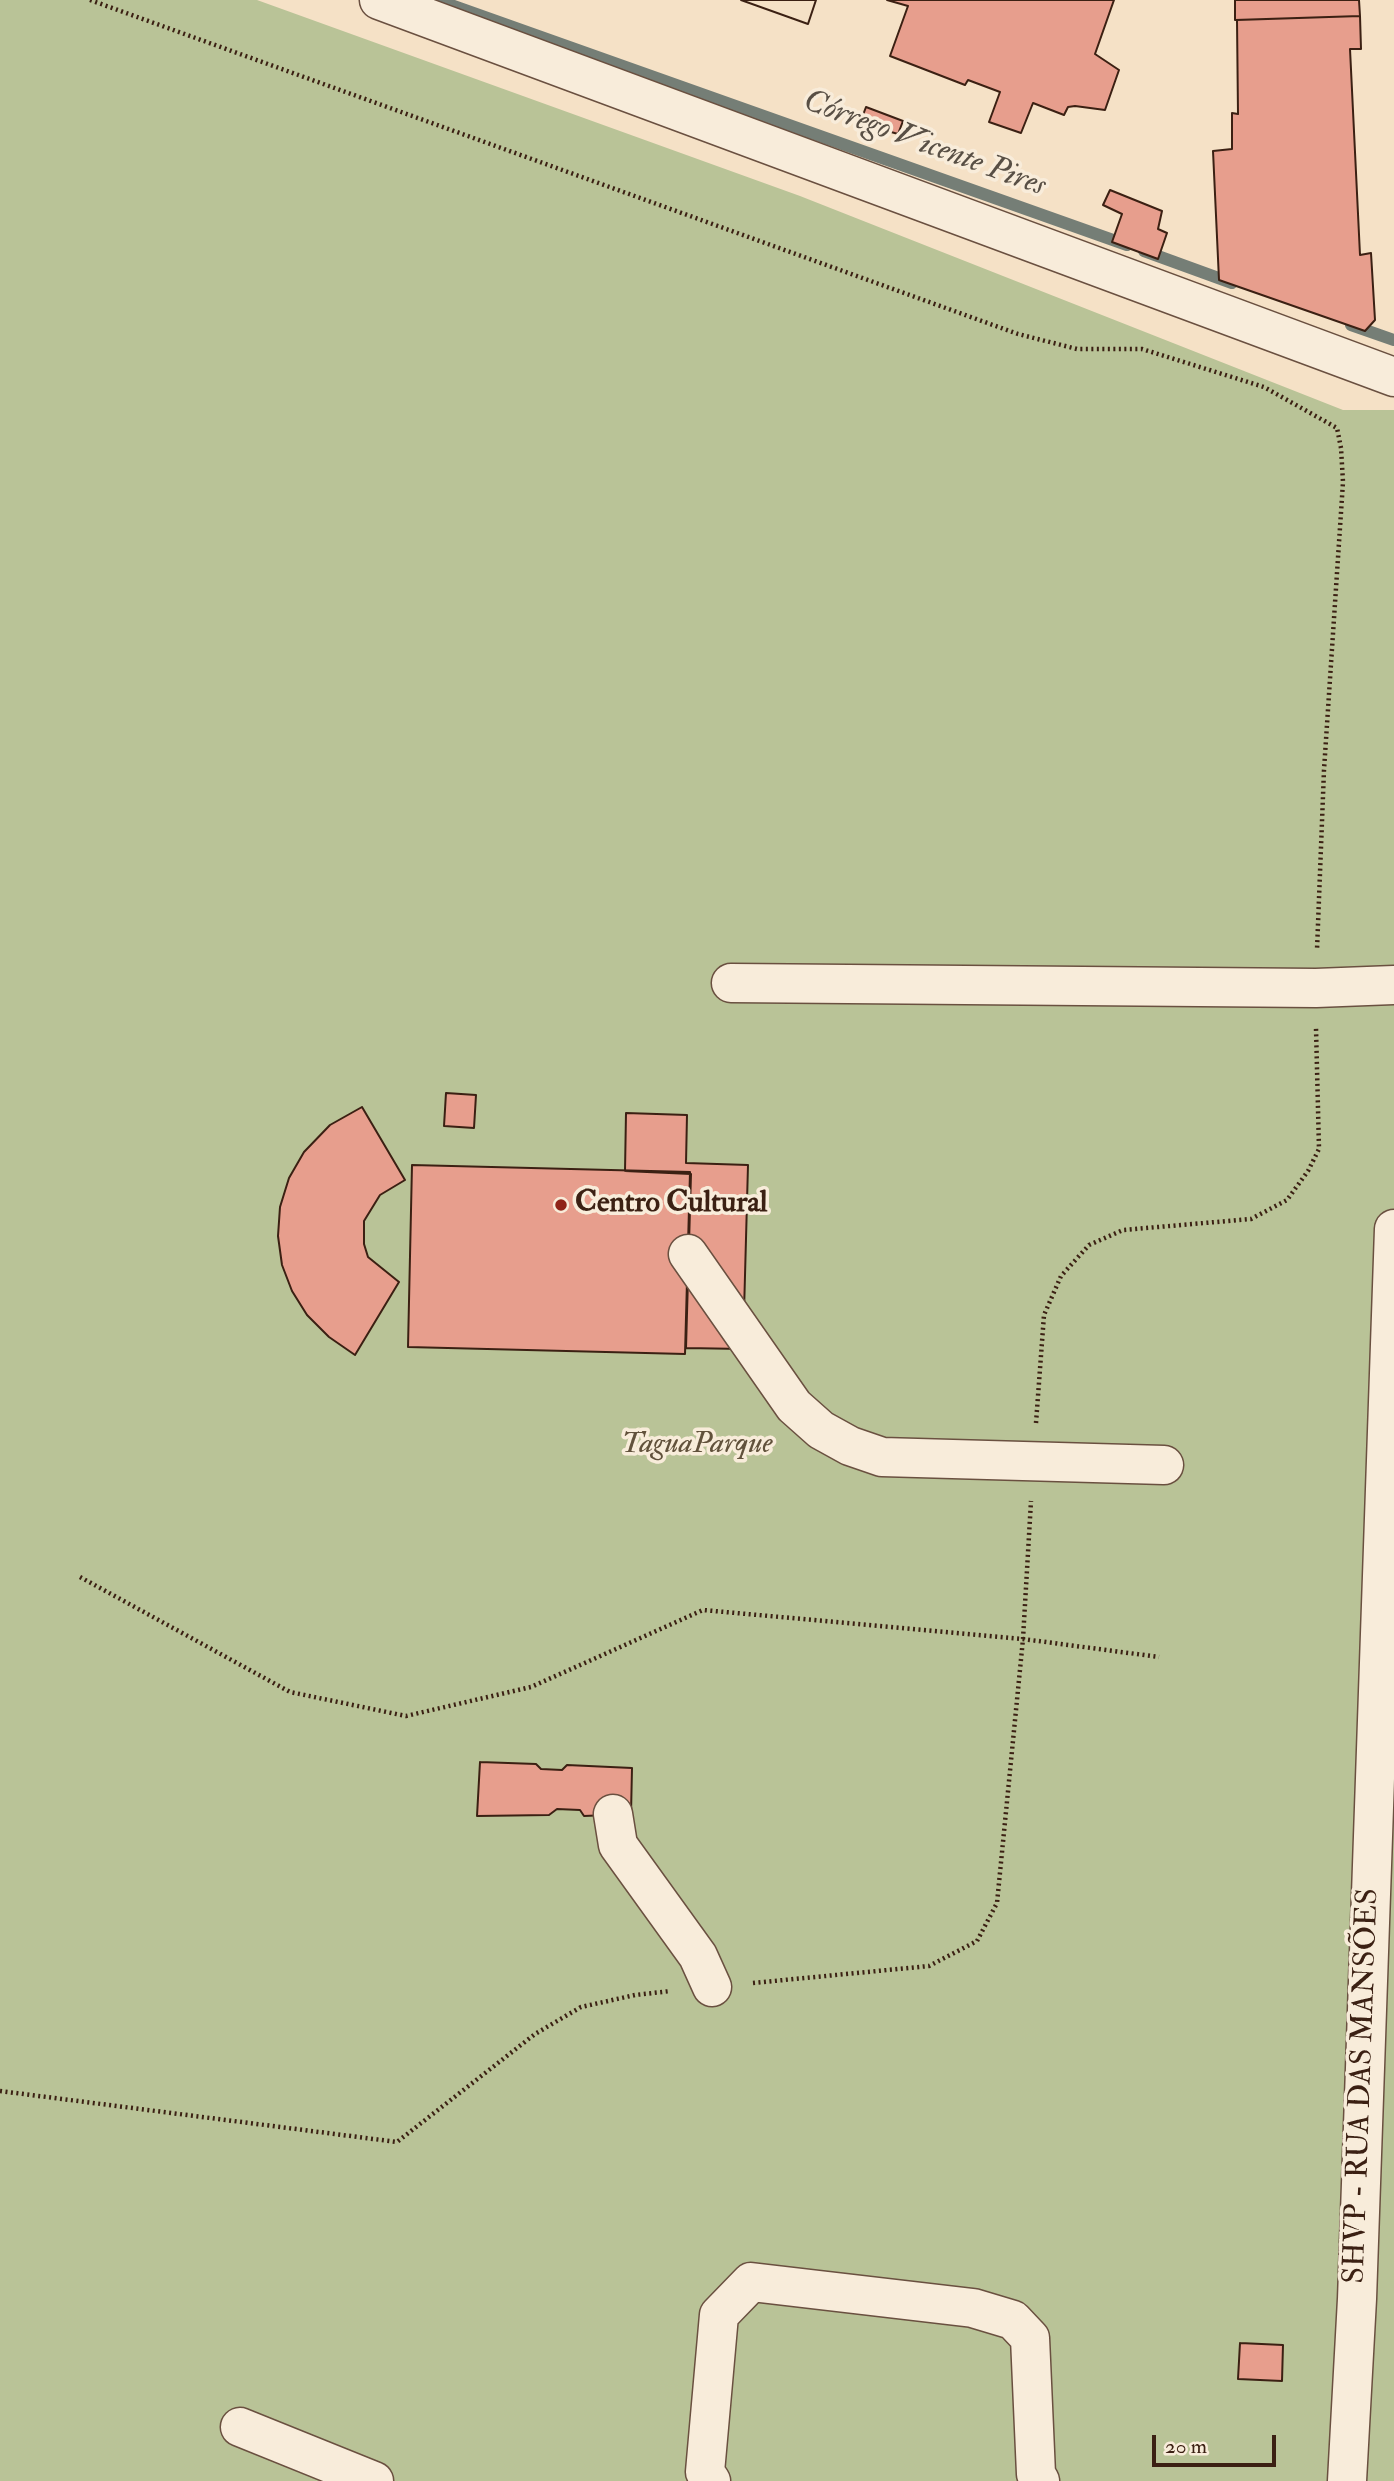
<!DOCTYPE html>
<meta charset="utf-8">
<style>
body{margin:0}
#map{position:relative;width:1394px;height:2481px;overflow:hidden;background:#f5e1c6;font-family:"IM FELL Double Pica",serif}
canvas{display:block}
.scale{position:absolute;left:1152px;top:2435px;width:124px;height:32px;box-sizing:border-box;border:4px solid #3b2013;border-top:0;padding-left:9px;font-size:21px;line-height:24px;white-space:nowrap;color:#3b2013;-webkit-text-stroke:5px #f8ecda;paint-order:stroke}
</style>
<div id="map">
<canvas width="1394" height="2481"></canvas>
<div class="scale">20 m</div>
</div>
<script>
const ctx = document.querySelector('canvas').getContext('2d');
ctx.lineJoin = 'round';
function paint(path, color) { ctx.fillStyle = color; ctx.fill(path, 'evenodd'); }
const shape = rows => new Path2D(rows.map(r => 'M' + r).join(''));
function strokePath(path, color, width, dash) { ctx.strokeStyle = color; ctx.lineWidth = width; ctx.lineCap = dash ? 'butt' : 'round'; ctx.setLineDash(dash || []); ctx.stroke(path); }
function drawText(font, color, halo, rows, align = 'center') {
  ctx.font = font + ' "IM FELL Double Pica",serif'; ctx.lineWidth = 7; ctx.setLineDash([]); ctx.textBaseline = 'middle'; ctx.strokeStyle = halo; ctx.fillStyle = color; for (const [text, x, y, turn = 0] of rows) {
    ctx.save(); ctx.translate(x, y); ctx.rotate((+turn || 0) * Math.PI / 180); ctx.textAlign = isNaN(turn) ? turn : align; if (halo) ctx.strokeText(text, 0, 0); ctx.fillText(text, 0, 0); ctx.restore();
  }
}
paint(shape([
 [0,0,257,0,800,196,1343,410,1394,410,1394,2481,0,2481]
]), '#b9c397');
strokePath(shape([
 [437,0,1127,245],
 [1144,251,1232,283],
 [1351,325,1394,340]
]), '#757e76', 12);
const building = shape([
 [741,0,816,0,808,24,741,0],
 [741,0,816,0,808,24,741,0],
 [887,0,1114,0,1095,54,1119,70,1105,110,1075,106,1068,107,1064,115,1033,103,1021,133,989,122,1000,92,968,80,965,85,890,56,908,6,887,0],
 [1235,0,1359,0,1360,16,1235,20,1235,0],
 [1360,16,1361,49,1350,49,1360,255,1371,253,1375,320,1365,331,1219,280,1213,151,1232,149,1232,113,1238,114,1237,20,1360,16],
 [866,107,903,121,898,134,860,123,866,107],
 [1110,190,1162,211,1158,229,1167,233,1158,259,1112,242,1122,214,1103,205,1110,190],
 [446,1093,476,1095,474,1128,444,1126,446,1093],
 [362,1107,405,1180,380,1195,364,1221,364,1244,368,1257,399,1282,355,1355,329,1337,307,1315,292,1291,282,1265,278,1236,280,1207,289,1178,304,1152,330,1125,362,1107],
 [626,1113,687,1115,686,1163,748,1165,743,1349,686,1348,691,1174,625,1171,626,1113],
 [412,1165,690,1172,685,1354,408,1347,412,1165],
 [480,1762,536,1764,541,1769,562,1770,567,1765,632,1768,631,1814,584,1816,580,1810,557,1809,549,1815,477,1816,480,1762],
 [1240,2343,1283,2345,1282,2381,1238,2379,1240,2343]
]);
paint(building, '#e79e8d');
strokePath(building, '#3b2013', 2);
const minor = shape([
 [379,0,1394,377],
 [731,983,1316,988,1394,985],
 [688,1254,794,1406,821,1430,850,1446,882,1457,1164,1465],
 [613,1814,618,1845,698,1956,712,1987],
 [240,2427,374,2481],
 [711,2481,705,2472,719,2315,751,2282,973,2308,1013,2320,1030,2338,1036,2474,1040,2481],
 [1347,2481,1357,2299,1394,1229]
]);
strokePath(minor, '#6a5040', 41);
strokePath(shape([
 [90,0,1018,334,1077,349,1142,349,1264,387,1337,428,1341,448,1343,482,1324,770,1317,950],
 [1036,1423,1044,1315,1061,1276,1089,1245,1123,1230,1251,1219,1287,1200,1308,1171,1319,1149,1316,1028],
 [80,1577,290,1692,406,1716,531,1687,703,1610,1023,1639,1159,1657],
 [753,1983,929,1966,977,1941,997,1903,1023,1639,1031,1501],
 [0,2091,397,2142,535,2034,581,2007,635,1995,671,1991]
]), '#3b2013', 4.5, [2, 3.5]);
strokePath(minor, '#f8ecda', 38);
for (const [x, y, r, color] of [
 [561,1205,7,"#8f2418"]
]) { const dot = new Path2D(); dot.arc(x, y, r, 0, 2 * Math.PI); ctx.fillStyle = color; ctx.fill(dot); strokePath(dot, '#f8ecda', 2.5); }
drawText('bold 30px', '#3b2013', '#f8ecda', [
 ["Centro Cultural",575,1205]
], 'left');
drawText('italic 30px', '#61513b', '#f8ecda', [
 ["TaguaParque",697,1446]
]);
drawText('30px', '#3b2013', '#f8ecda', [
 ["SHVP - RUA DAS MANSÕES",1363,2086,-88]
]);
drawText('italic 32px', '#584f45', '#f8ecda', [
 ["Córrego Vicente Pires",924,145,20]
]);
</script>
